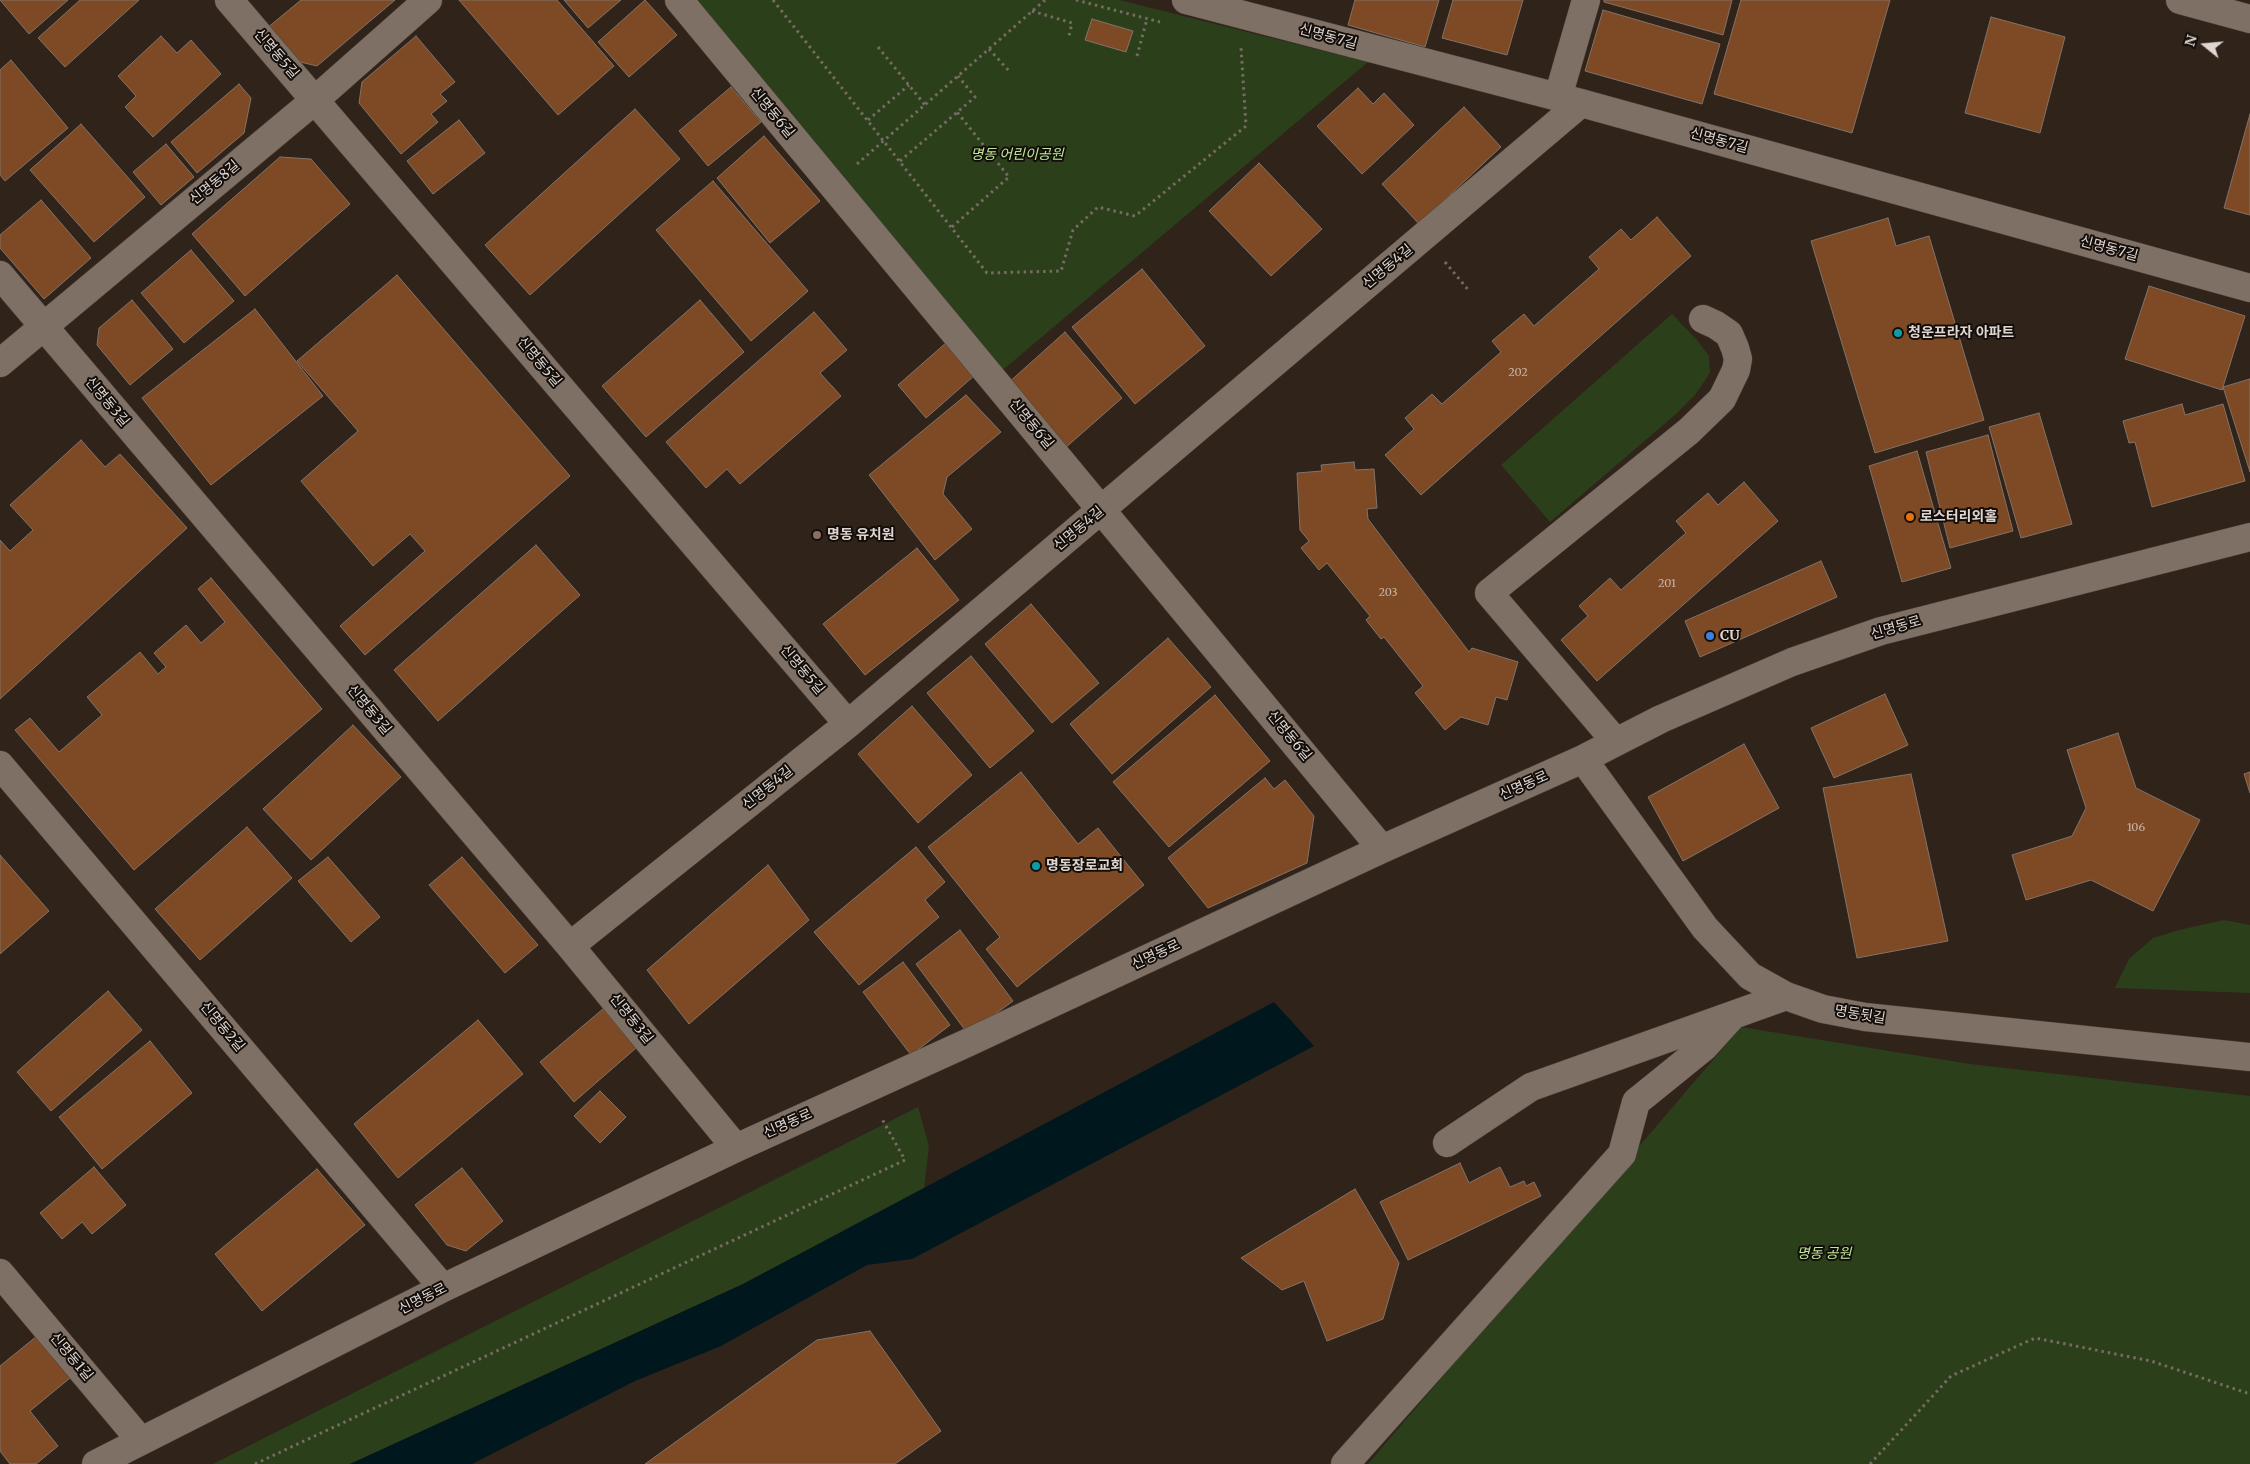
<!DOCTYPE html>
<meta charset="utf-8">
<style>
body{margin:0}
#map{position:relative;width:2250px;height:1464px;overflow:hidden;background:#30231a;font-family:Merriweather,serif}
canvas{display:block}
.north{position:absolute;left:2180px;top:20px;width:50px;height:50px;-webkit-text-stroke:4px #130e0a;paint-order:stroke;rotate:287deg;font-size:14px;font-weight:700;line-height:20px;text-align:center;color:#dfd6d1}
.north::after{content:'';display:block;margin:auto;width:18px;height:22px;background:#dfd6d1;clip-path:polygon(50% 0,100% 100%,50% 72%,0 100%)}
</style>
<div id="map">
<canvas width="2250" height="1464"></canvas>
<div class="north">N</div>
</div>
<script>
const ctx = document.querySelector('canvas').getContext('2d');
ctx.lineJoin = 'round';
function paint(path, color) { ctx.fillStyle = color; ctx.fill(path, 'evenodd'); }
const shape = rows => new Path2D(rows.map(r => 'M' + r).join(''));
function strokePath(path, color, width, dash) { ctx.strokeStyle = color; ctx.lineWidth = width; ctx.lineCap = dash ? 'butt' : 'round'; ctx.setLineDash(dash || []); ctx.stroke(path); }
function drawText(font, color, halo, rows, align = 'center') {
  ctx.font = font + ' Merriweather,"Noto Sans KR",serif'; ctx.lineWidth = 4; ctx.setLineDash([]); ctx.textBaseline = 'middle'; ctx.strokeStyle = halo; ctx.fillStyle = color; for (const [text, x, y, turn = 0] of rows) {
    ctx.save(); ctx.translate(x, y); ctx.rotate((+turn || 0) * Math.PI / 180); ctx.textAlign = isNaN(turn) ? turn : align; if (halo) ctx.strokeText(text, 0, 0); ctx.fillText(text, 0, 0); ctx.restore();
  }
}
paint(shape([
 [688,0,1119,0,1368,62,998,374],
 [1672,314,1697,340,1709,356,1710,373,1695,395,1676,414,1550,522,1501,465],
 [2224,920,2250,925,2250,993,2115,988,2129,959,2153,938,2179,930],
 [1741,1027,1970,1064,2250,1096,2250,1464,1368,1464],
 [918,1107,929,1146,924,1189,743,1284,350,1464,213,1464]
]), '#2c3f1b');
paint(shape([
 [1274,1002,1314,1046,912,1259,867,1265,721,1346,635,1381,472,1464,350,1464,743,1284]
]), '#00171d');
const building = shape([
 [0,0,68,0,29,34,0,0],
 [80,0,139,0,65,67,38,38,80,0],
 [301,0,395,0,317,66,292,60,266,29,301,0],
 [459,0,557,0,614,66,558,115,459,0],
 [564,0,621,0,588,28,564,0],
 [645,0,677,35,629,77,598,42,645,0],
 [1355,0,1439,0,1425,47,1348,25,1355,0],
 [1453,0,1523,0,1507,55,1442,38,1453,0],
 [1604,0,1732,0,1723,35,1604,2,1604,0],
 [1741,0,1890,0,1852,133,1714,94,1741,0],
 [1603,10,1720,44,1702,104,1585,71,1603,10],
 [1991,17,2065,37,2040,133,1965,113,1991,17],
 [1092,19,1133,31,1126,52,1085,40,1092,19],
 [161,36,177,53,191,40,221,74,153,137,125,107,136,96,118,76,161,36],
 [416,36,455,82,440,94,447,101,431,114,438,122,401,154,359,103,362,82,416,36],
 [11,60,68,128,5,181,0,175,0,70,11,60],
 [239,84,251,98,244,133,197,173,171,142,239,84],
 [731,87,761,122,708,166,679,131,731,87],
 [1358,88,1373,104,1384,93,1414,125,1362,174,1317,126,1358,88],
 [1464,107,1501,147,1419,224,1382,184,1464,107],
 [635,109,680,159,530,295,485,245,635,109],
 [2250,114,2250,215,2224,208,2250,114],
 [459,120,485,153,433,194,407,161,459,120],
 [81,124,145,197,94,242,30,170,81,124],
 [764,136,820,201,770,243,717,178,764,136],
 [166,144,194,177,161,205,133,172,166,144],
 [280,157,311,159,350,204,245,296,192,234,280,157],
 [1259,163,1322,229,1271,276,1209,211,1259,163],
 [713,181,808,291,751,341,656,230,713,181],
 [41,200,91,258,44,299,0,248,0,235,41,200],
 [1657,217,1691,256,1421,495,1385,455,1414,429,1405,418,1432,394,1442,404,1501,352,1492,341,1524,314,1534,326,1599,269,1589,257,1621,229,1631,240,1657,217],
 [1888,218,1896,246,1929,236,1984,420,1875,453,1811,241,1888,218],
 [191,250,234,301,184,343,141,293,191,250],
 [1142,269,1205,346,1135,404,1072,327,1142,269],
 [397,275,570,476,365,655,340,626,425,551,410,534,373,566,301,481,358,431,297,361,397,275],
 [2149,286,2245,316,2222,390,2125,359,2149,286],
 [132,300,173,349,130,385,97,345,99,328,132,300],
 [700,300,744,352,646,437,602,386,700,300],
 [255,309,323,396,211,485,142,398,255,309],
 [814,312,847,350,820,373,841,396,740,484,727,469,706,488,666,442,814,312],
 [1065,332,1122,398,1064,449,1007,384,1065,332],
 [947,342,975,375,926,418,898,385,947,342],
 [2250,379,2250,472,2223,387,2250,379],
 [966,395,1001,432,947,477,943,494,972,529,935,560,869,475,966,395],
 [2182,404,2185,415,2223,404,2245,481,2152,507,2135,442,2129,443,2123,421,2182,404],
 [2039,413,2072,524,2021,538,1989,427,2039,413],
 [1988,435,2013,531,1950,548,1926,452,1988,435],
 [81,440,105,467,120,454,187,528,0,699,0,540,10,551,33,530,10,505,81,440],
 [1917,451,1951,568,1902,582,1869,466,1917,451],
 [1354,462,1355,470,1374,469,1377,508,1367,509,1368,519,1469,652,1472,648,1518,662,1507,700,1496,697,1488,725,1461,717,1445,730,1415,693,1423,686,1384,637,1381,639,1366,620,1370,616,1327,563,1319,570,1301,548,1309,541,1300,530,1297,473,1322,471,1321,465,1354,462],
 [1744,482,1778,521,1597,681,1561,640,1588,616,1579,606,1610,578,1621,590,1686,533,1676,521,1708,493,1718,505,1744,482],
 [536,545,580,595,438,721,394,670,536,545],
 [917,548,959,600,865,675,823,624,917,548],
 [1821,561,1837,597,1700,657,1685,621,1821,561],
 [211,578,322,709,134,870,15,730,30,718,59,752,102,715,87,697,140,652,158,674,166,667,154,653,186,625,201,643,225,622,198,589,211,578],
 [1031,604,1099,683,1052,723,985,644,1031,604],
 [1168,638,1211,687,1112,774,1070,724,1168,638],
 [971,656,1034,731,990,768,927,693,971,656],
 [1885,694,1908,745,1834,778,1811,728,1885,694],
 [1215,695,1270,761,1169,847,1113,782,1215,695],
 [912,706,972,775,918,823,858,754,912,706],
 [353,725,401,777,311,860,263,809,353,725],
 [2118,733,2136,788,2200,820,2153,911,2091,880,2026,900,2012,855,2072,836,2086,808,2067,750,2118,733],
 [1744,744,1779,808,1683,861,1648,797,1744,744],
 [1021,772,1078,844,1098,828,1144,885,1017,987,986,949,1000,937,928,847,1021,772],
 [2250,772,2250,793,2244,774,2250,772],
 [1911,774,1948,941,1857,958,1823,788,1911,774],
 [1265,778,1274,789,1285,780,1314,816,1307,863,1208,908,1168,858,1265,778],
 [247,827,292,878,200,960,155,909,247,827],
 [916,847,945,882,925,900,939,917,859,985,814,932,916,847],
 [0,855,49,911,0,954,0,855],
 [328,857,380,917,351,942,298,881,328,857],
 [462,857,538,945,505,973,429,885,462,857],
 [768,865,809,920,689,1024,647,970,768,865],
 [960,930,1013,1001,968,1034,916,964,960,930],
 [903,962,950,1025,911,1055,863,992,903,962],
 [108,991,142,1030,51,1111,17,1072,108,991],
 [603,1009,636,1048,574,1102,540,1062,603,1009],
 [478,1020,523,1074,398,1178,354,1124,478,1020],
 [150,1041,192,1093,102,1169,59,1117,150,1041],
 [600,1091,626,1117,600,1143,574,1116,600,1091],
 [1460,1163,1469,1183,1500,1167,1510,1187,1524,1181,1526,1186,1534,1182,1541,1196,1408,1260,1380,1202,1460,1163],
 [94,1167,126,1205,92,1234,82,1222,62,1239,40,1213,94,1167],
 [462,1168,503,1221,466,1251,447,1245,415,1205,462,1168],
 [317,1169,365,1225,262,1311,215,1254,317,1169],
 [1355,1189,1399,1263,1383,1319,1327,1341,1304,1281,1282,1290,1241,1258,1355,1189],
 [870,1331,941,1431,895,1464,645,1464,817,1340,870,1331],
 [37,1336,70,1378,30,1411,58,1446,36,1464,10,1464,0,1451,0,1366,37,1336]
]);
paint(building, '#7e4a25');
strokePath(building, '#827369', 1);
const minor = shape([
 [229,0,848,724],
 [679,0,1382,849],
 [1186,0,1581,103,2250,288],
 [2180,0,2250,19],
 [1558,97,1586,0],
 [0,275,570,946,736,1148],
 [0,363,315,100,428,0],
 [1616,742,1489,593,1689,431,1722,399,1736,370,1738,359,1735,348,1729,334,1716,325,1703,319],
 [1583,759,1705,928,1750,976,1786,996,1823,1009,1865,1017,2250,1057],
 [0,765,443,1288],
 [570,946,848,724,1581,103],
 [1447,1143,1531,1087,1786,996],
 [0,1273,141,1441],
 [96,1464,443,1288,736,1148,967,1043,1382,849,1583,759,1661,719,1792,662,1881,631,2250,537],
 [1345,1464,1622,1154,1636,1102,1704,1047,1733,1015]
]);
strokePath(minor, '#4b413a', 29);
strokePath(shape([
 [773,0,987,273,1061,271,1073,230,1098,207,1135,216,1246,126,1241,47],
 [1076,0,1160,22],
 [1032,11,1072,23,1069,36],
 [878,47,925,105],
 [989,49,1010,72],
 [1137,56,1147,19],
 [868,120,909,85],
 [900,161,975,97,958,76],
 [857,164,1045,0],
 [952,227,1009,177,957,112],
 [1445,262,1470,292],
 [255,1464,905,1160,882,1119],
 [1870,1464,1951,1376,2035,1338,2151,1361,2250,1394]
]), '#776c64', 3, [2.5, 4]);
strokePath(minor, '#7f7066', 28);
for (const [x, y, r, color] of [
 [1898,333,5,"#0f9aa8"],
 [1910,517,5,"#e8710a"],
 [817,535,5,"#8d6e63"],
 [1710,636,5,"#3f7fe0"],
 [1036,866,5,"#0f9aa8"]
]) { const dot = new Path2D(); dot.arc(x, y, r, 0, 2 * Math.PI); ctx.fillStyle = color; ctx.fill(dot); strokePath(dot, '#130e0a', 2); }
drawText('11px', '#c7b3a6', null, [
 ["202",1518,373],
 ["201",1667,584],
 ["203",1388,593],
 ["106",2136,828]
]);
drawText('14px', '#dfd6d1', '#130e0a', [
 ["신명동7길",1328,37,15],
 ["신명동5길",276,54,49],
 ["신명동6길",772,113,50],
 ["신명동7길",1719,141,15],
 ["신명동8길",215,183,-40],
 ["신명동7길",2109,249,15],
 ["신명동4길",1388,267,-40],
 ["신명동5길",539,362,50],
 ["신명동3길",107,402,50],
 ["신명동6길",1031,424,50],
 ["신명동4길",1079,529,-40],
 ["신명동로",1896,628,-16],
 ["신명동5길",802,670,50],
 ["신명동3길",369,710,50],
 ["신명동6길",1289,736,50],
 ["신명동로",1524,786,-24],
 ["신명동4길",768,788,-39],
 ["신명동로",1156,955,-25],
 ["명동뒷길",1860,1015,9],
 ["신명동3길",631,1019,51],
 ["신명동2길",222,1027,50],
 ["신명동로",788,1124,-24],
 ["신명동로",423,1299,-27],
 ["신명동1길",71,1357,50]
]);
drawText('italic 14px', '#bde997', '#130e0a', [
 ["명동 어린이공원",1017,155],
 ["명동 공원",1824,1254]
]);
drawText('bold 14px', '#dfd6d1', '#130e0a', [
 ["청운프라자 아파트",1908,333],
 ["로스터리외홈",1920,517],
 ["명동 유치원",827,535],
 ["CU",1720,636],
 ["명동장로교회",1046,866]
], 'left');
</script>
